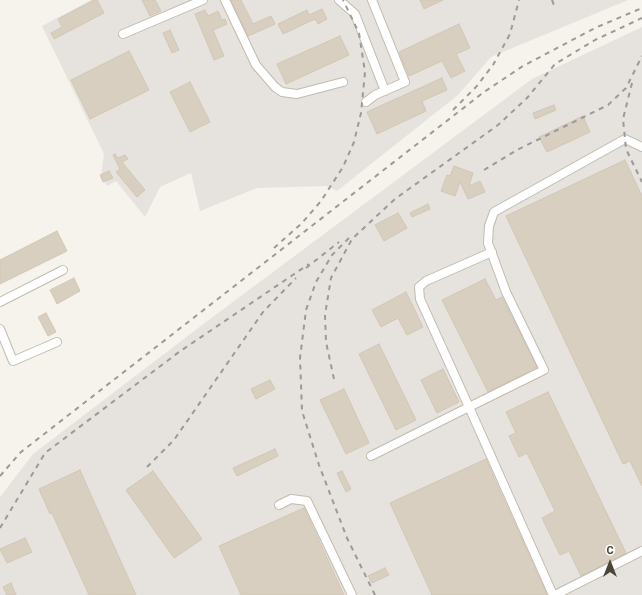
<!DOCTYPE html>
<meta charset="utf-8">
<style>
body{margin:0}
#map{position:relative;width:642px;height:595px;overflow:hidden;background:#f6f3ec;font-family:Roboto,sans-serif}
canvas{display:block}
.north{position:absolute;left:590px;top:543px;width:40px;height:40px;-webkit-text-stroke:3px #fff;paint-order:stroke;rotate:0deg;font-size:11px;font-weight:700;line-height:16px;text-align:center;color:#4b4439}
.north::after{content:'';display:block;margin:auto;width:14px;height:18px;background:#4b4439;clip-path:polygon(50% 0,100% 100%,50% 72%,0 100%)}
</style>
<div id="map">
<canvas width="642" height="595"></canvas>
<div class="north">С</div>
</div>
<script>
const ctx = document.querySelector('canvas').getContext('2d');
ctx.lineJoin = 'round';
function paint(path, color) { ctx.fillStyle = color; ctx.fill(path, 'evenodd'); }
const shape = rows => new Path2D(rows.map(r => 'M' + r).join(''));
function strokePath(path, color, width, dash) { ctx.strokeStyle = color; ctx.lineWidth = width; ctx.lineCap = dash ? 'butt' : 'round'; ctx.setLineDash(dash || []); ctx.stroke(path); }
paint(shape([
 [91,0,628,0,491,57,458,95,337,191,326,186,257,188,200,211,191,173,160,187,145,217,116,181,107,186,101,176,104,154,42,26],
 [642,27,642,595,0,595,0,497,33,454,206,322,532,79]
]), '#e6e2dd');
const building = shape([
 [94,0,97,0,104,13,54,39,51,33,62,27,58,19,94,0],
 [142,0,155,0,161,11,150,16,142,0],
 [231,0,241,0,253,24,271,16,275,24,248,36,231,0],
 [420,0,443,0,424,9,420,0],
 [322,9,327,19,318,24,315,19,283,34,278,24,307,10,309,15,322,9],
 [205,10,208,16,218,11,222,20,225,19,227,24,213,30,224,56,214,60,195,14,205,10],
 [459,24,470,48,456,54,465,71,451,78,442,61,409,76,399,52,459,24],
 [170,30,179,50,172,53,163,33,170,30],
 [340,36,349,55,286,84,277,64,340,36],
 [129,51,149,90,90,119,71,80,129,51],
 [442,78,447,90,422,101,426,111,377,134,367,112,442,78],
 [190,82,210,122,190,132,170,92,190,82],
 [554,105,556,110,535,119,533,113,554,105],
 [583,116,590,132,547,152,539,137,583,116],
 [115,154,118,158,125,155,128,159,122,162,145,190,137,197,116,172,120,169,113,155,115,154],
 [625,160,642,196,642,486,630,461,623,464,506,216,625,160],
 [454,166,473,173,469,186,480,181,485,192,468,199,460,182,455,196,441,191,447,175,450,176,454,166],
 [109,171,113,178,103,182,100,175,109,171],
 [428,204,430,209,412,217,410,213,428,204],
 [398,213,407,228,384,241,375,225,398,213],
 [57,231,67,251,0,284,0,260,57,231],
 [74,278,80,291,57,304,50,290,74,278],
 [485,279,496,300,502,297,537,367,488,392,442,300,485,279],
 [406,292,423,327,407,335,398,318,381,327,372,310,406,292],
 [46,313,56,332,48,336,38,317,46,313],
 [379,344,416,420,396,430,359,354,379,344],
 [443,369,459,402,437,413,421,380,443,369],
 [270,380,275,389,256,399,251,389,270,380],
 [344,389,369,443,346,454,320,400,344,389],
 [548,392,626,553,581,576,569,551,560,555,542,518,555,511,527,453,519,457,509,436,516,433,506,412,548,392],
 [275,449,278,456,237,476,233,468,275,449],
 [486,459,495,480,547,595,432,595,390,503,486,459],
 [80,470,91,495,136,595,89,595,52,513,50,514,39,489,80,470],
 [153,471,202,539,174,558,126,490,153,471],
 [342,471,351,489,346,492,337,473,342,471],
 [304,508,344,595,241,595,219,546,304,508],
 [25,538,32,552,7,563,0,549,25,538],
 [385,568,389,575,372,583,368,576,385,568],
 [11,583,16,595,7,595,3,587,11,583]
]);
paint(building, '#d8cfc1');
strokePath(building, '#d3c7b4', 1);
const minor = shape([
 [225,0,256,65,275,87,282,92,297,94,343,82],
 [339,0,355,14,385,91],
 [123,34,203,0],
 [366,102,375,95,405,82,372,0],
 [0,302,63,270],
 [0,329,13,361,57,342],
 [371,456,469,407,420,299,419,287,426,281,492,252],
 [279,505,291,499,307,501,352,595],
 [553,595,469,407,544,370,506,292,488,243,489,226,494,212,625,139,642,147],
 [555,595,642,551]
]);
strokePath(minor, '#c2bbae', 10);
strokePath(minor, '#fff', 8);
strokePath(shape([
 [552,0,555,8],
 [632,83,623,119,626,149,642,182],
 [453,110,476,87,493,65,510,34,519,0],
 [484,170,517,150,608,105,626,88,642,56],
 [349,238,332,255,316,282,306,310,300,358,302,411,319,465,347,538,375,595],
 [274,248,302,223,321,201,343,167,354,142,361,113,365,72,359,33,343,0],
 [306,268,339,242],
 [334,379,326,342,325,315,331,278,352,239,395,199,498,125,527,98,555,64,595,40,642,18],
 [147,467,174,440,263,312,296,278],
 [0,476,21,452,484,92,523,66,595,28,642,8],
 [0,528,45,453,179,352,309,264]
]), '#9a9a9a', 2, [5, 5]);
</script>
